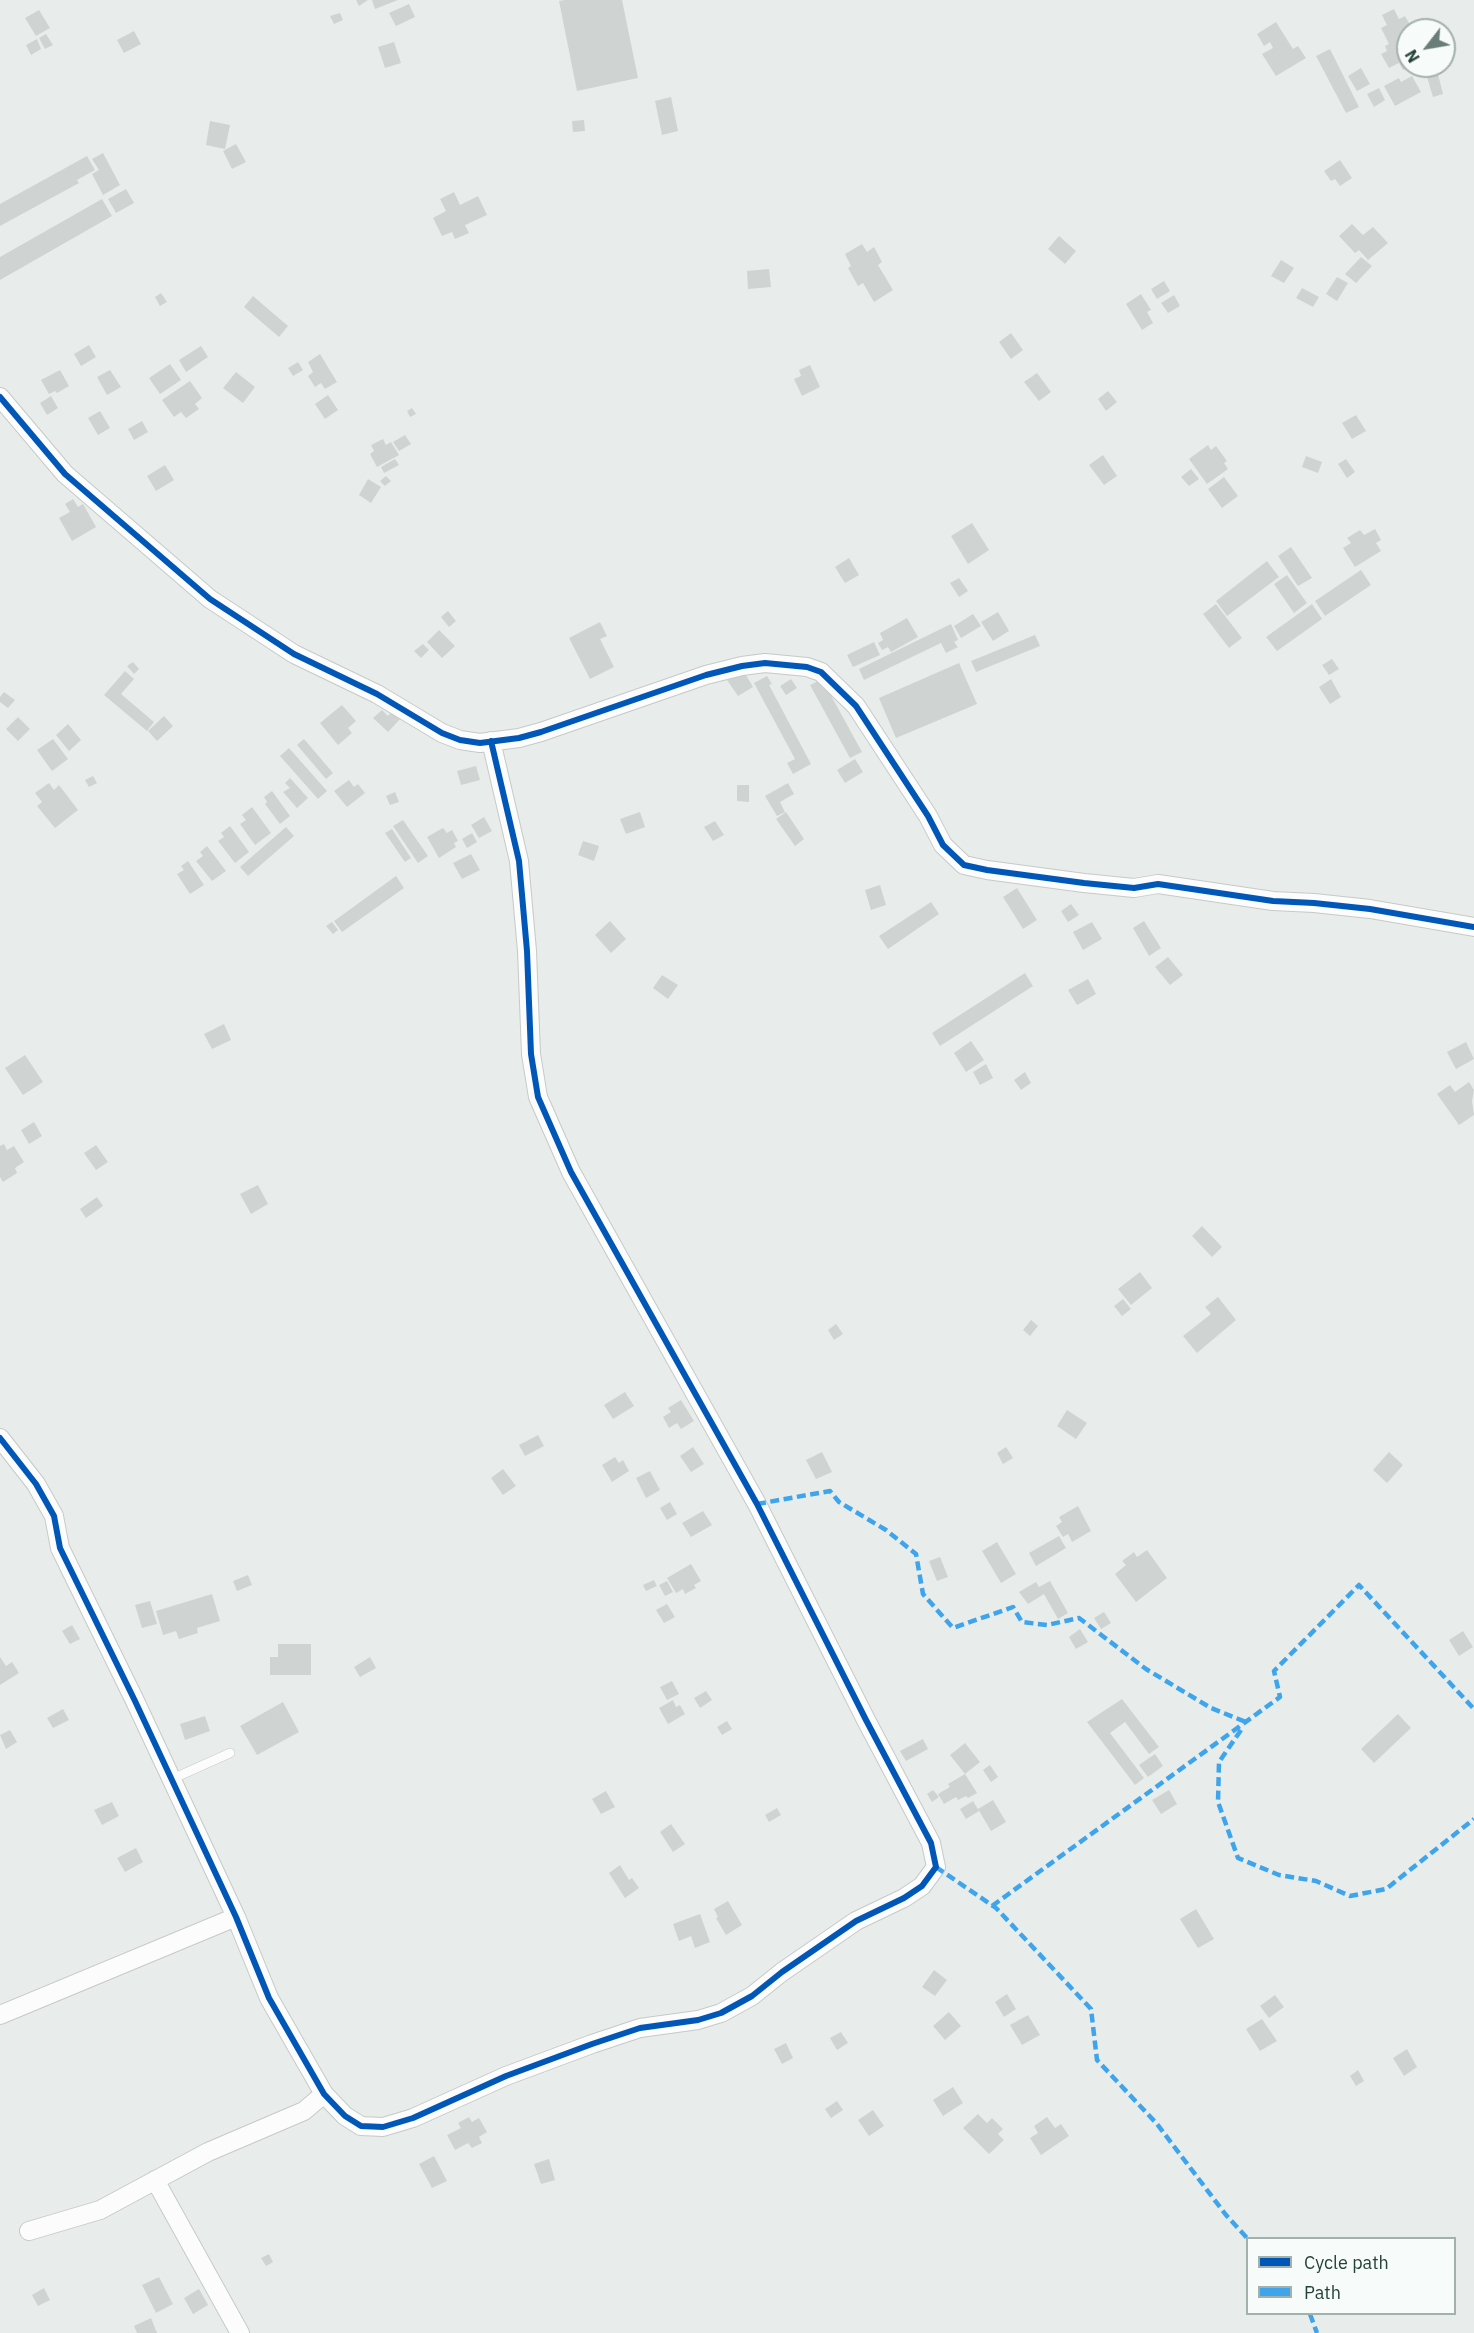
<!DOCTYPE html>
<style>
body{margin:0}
#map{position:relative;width:1474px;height:2333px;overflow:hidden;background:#e8edeb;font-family:"IBM Plex Sans",sans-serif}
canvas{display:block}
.legend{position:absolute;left:1246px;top:2237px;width:210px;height:78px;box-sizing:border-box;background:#f7fbf9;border:2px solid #a3b1ad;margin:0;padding:8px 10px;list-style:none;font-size:18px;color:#24423a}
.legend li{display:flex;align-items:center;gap:12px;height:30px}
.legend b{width:30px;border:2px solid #a3b1ad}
.north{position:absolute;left:1396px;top:18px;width:60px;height:60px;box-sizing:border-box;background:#f7fbf9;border:2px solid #a3b1ad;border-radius:50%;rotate:239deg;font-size:16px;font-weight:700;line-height:24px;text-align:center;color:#24423a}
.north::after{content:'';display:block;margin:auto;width:21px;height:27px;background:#697e78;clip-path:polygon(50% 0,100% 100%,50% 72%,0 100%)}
</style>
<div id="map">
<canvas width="1474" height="2333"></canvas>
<ul class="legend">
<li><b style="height:8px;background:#0057b8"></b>Cycle path</li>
<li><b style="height:8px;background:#3ea4ec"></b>Path</li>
</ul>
<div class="north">N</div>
</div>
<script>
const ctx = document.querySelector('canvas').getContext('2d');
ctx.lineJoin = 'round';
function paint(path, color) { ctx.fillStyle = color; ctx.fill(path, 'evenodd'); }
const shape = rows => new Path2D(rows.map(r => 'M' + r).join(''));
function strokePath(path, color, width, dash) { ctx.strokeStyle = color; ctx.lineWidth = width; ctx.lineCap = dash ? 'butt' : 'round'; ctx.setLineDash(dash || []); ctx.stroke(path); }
paint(shape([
 [356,0,368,0,359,6],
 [372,0,398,0,375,9],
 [564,0,622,0,638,78,577,91,559,1],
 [409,4,415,17,396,26,389,13],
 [1394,9,1399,19,1405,16,1413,30,1408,30,1408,68,1403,70,1399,63,1389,68,1381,54,1387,51,1385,46,1389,44,1381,28,1387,25,1382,15],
 [39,10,50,28,36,36,25,18],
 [340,13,343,20,334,24,330,16],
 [1276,22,1293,49,1298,46,1306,58,1276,76,1262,54,1273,48,1270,42,1264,46,1257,34],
 [134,31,141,44,124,53,117,40],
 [46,34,53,45,45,49,39,38],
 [37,39,41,49,31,55,26,45],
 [394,42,401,63,385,68,378,47],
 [1330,49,1359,107,1346,113,1316,56],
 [1361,68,1370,84,1357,91,1348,76],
 [1438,74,1443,94,1433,97,1427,77],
 [1412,76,1421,92,1395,106,1384,86,1399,78,1401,82],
 [1379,88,1385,100,1374,107,1367,94],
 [671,97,678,131,662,135,655,101],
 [584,120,585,131,573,132,572,121],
 [210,121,230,125,225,149,206,145],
 [236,144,246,162,232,169,223,151],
 [103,153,120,185,103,195,92,174,99,170,92,159],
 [87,156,95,170,77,180,79,183,0,226,0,204],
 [1340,160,1352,178,1340,186,1335,179,1331,181,1324,171],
 [126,189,134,203,116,213,108,199],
 [454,192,460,205,478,196,487,215,465,225,469,233,455,239,452,232,442,236,433,218,446,211,440,199],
 [102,199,112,216,0,280,0,257],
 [1352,224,1363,235,1373,227,1388,243,1368,260,1359,250,1355,253,1339,236],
 [1059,236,1076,251,1065,264,1048,249],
 [862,244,867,252,874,247,882,262,878,265,893,290,874,302,863,283,858,286,848,268,851,266,845,254],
 [1361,257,1372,266,1356,283,1345,274],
 [1281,260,1294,268,1284,283,1271,276],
 [769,269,771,287,748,289,747,271],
 [1337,277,1348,283,1337,301,1326,294],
 [1164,281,1170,291,1157,299,1151,289],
 [1302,288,1319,297,1313,307,1296,298],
 [161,293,167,302,160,306,155,297],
 [1141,294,1151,310,1147,312,1153,323,1142,330,1126,304],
 [1174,295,1180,306,1168,313,1161,303],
 [253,296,288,326,279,337,244,307],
 [1011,333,1023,350,1011,359,999,342],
 [89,345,96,357,81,366,74,354],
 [201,346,208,357,186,372,179,360],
 [320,354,337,382,325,389,321,383,315,387,308,376,313,372,308,362],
 [298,362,303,370,293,376,288,368],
 [170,364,181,380,160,394,149,378],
 [810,365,820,387,802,396,794,379,801,376,799,370],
 [60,370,69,386,57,393,55,391,49,394,41,380],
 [110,370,121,387,107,395,97,377],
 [236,372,255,387,243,403,223,388],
 [1037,373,1051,392,1039,401,1024,382],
 [190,381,202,398,195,404,199,409,186,418,181,412,174,417,162,400],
 [1108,391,1117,402,1106,411,1098,399],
 [328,395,338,410,325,419,315,404],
 [51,396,58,408,47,415,40,403],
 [412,408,416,414,410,417,407,411],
 [100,411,110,428,98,435,88,418],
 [1356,415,1366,431,1352,439,1342,423],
 [142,421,148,432,134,440,128,429],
 [405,435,411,444,399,451,393,442],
 [383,439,386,445,391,442,399,455,377,467,370,454,374,451,371,445],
 [1208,445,1211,450,1216,446,1227,461,1224,463,1228,469,1207,484,1189,459],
 [1103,455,1117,476,1104,485,1089,465],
 [1306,456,1322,462,1318,473,1302,467],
 [395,459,399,465,384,473,381,467],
 [1346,459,1355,472,1347,478,1338,464],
 [165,465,174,480,156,491,147,476],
 [1191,469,1199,479,1189,486,1181,477],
 [386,476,391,481,385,486,380,481],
 [1224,477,1238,496,1222,508,1208,489],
 [368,479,381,487,371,503,359,495],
 [73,499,78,507,83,504,96,527,72,541,59,518,70,512,65,504],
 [972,523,989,550,968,564,951,536],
 [1375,529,1381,540,1376,543,1381,551,1355,567,1343,548,1351,543,1347,538,1360,530,1364,535],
 [1291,547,1312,578,1298,586,1278,556],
 [849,558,859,575,845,583,835,567],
 [1267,561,1279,577,1227,616,1216,601],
 [1361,570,1371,585,1325,616,1315,601],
 [1287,575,1307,603,1294,613,1274,584],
 [959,578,968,591,959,597,950,583],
 [1216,604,1242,638,1229,648,1203,614],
 [1312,604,1322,619,1277,651,1266,637],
 [448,611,456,621,449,627,441,617],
 [998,612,1009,631,993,641,981,622],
 [973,614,981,626,961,638,954,626],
 [907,618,918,637,891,652,888,647,882,650,878,643,883,640,880,633],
 [600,622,607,636,600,639,614,667,590,679,569,638],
 [951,624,958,640,954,642,958,647,946,653,941,643,864,680,859,669],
 [439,630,455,646,442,658,427,642],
 [1035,635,1040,646,976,672,971,661],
 [874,642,880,655,853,667,847,655],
 [423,644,429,650,421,658,414,651],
 [1332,659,1339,669,1329,675,1322,665],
 [133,662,139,669,134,674,127,666],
 [959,663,977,704,896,738,879,698],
 [743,670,753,687,738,696,727,680],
 [125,671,134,679,121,694,154,722,147,731,104,695],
 [767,676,772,684,769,685,811,764,793,774,787,763,795,759,754,683],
 [791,679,797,688,786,695,780,686],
 [822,679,862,752,850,758,810,685],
 [1331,679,1341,697,1330,704,1319,687],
 [4,692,15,700,8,708,0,702,0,697],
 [342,705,356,721,348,728,352,733,338,745,320,723],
 [382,710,388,716,393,710,401,718,388,732,373,718],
 [164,716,173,726,157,741,148,731],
 [18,717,30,729,18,741,6,729],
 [68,724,81,740,69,751,56,735],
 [53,739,68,759,52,771,37,750],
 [304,739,333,773,326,779,297,745],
 [289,748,327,791,318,799,280,756],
 [855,759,863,772,845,783,837,770],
 [476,766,480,780,461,785,457,771],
 [93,776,97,783,89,787,85,780],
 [290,778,308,798,297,808,283,792,290,788,285,783],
 [349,780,354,787,358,784,365,793,347,807,334,791],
 [49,783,54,790,59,785,78,810,55,828,37,806,42,802,35,793],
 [788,783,794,794,780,802,785,812,777,816,765,796],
 [737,785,749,785,749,802,737,801],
 [272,791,290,816,280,824,265,804,267,802,264,797],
 [395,792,399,802,390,805,386,796],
 [252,807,271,833,255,845,240,824,246,820,242,815],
 [640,812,645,827,626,834,620,819],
 [786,812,804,839,795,846,776,819],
 [484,817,492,831,479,838,471,825],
 [403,820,428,856,418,863,393,826],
 [715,821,724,835,713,841,704,827],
 [230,826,249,852,235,863,218,841,224,837,221,833],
 [286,827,294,836,248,876,240,867],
 [443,828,447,833,452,830,458,841,454,843,456,847,439,858,427,837],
 [392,829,411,858,405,862,385,833],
 [472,833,477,842,467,848,462,839],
 [583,841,599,846,594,861,578,855],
 [207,846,226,871,212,881,196,861,203,856,200,852],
 [471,854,480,870,462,879,453,863],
 [188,861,204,885,190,894,177,874,184,870,181,866],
 [396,876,404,888,342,932,334,921],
 [880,885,886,905,871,910,865,890],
 [1017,888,1037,920,1023,929,1003,897],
 [931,902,939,914,888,949,879,936],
 [1071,904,1079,915,1068,922,1061,911],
 [610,921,626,939,611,953,595,935],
 [1144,921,1161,948,1149,956,1133,928],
 [332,922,338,930,333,934,326,926],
 [1092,922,1102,939,1083,950,1073,932],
 [1168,957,1183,975,1170,985,1155,967],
 [1025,973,1033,986,940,1046,932,1033],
 [662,975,678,985,668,999,653,988],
 [1088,979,1096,994,1077,1005,1068,990],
 [224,1024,231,1040,212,1049,204,1034],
 [971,1041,984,1060,966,1072,954,1053],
 [1466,1042,1474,1059,1456,1069,1447,1052],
 [25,1055,43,1082,23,1095,5,1068],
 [986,1064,993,1078,980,1085,973,1072],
 [1025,1072,1031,1083,1021,1090,1014,1080],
 [1469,1082,1474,1090,1472,1101,1474,1115,1459,1125,1437,1094,1450,1085,1455,1092],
 [34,1122,42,1136,29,1144,21,1130],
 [4,1144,7,1150,14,1146,24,1162,15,1168,17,1173,3,1182,0,1177,0,1146],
 [96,1145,108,1162,96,1170,84,1153],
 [258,1185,268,1204,251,1214,240,1194],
 [97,1197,103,1206,86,1218,80,1209],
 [1202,1226,1222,1247,1212,1257,1192,1236],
 [1140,1272,1152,1288,1131,1305,1118,1289],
 [1218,1297,1236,1320,1197,1353,1183,1336,1211,1314,1205,1307],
 [1123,1299,1131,1309,1122,1316,1114,1306],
 [1031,1320,1038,1326,1030,1336,1023,1330],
 [836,1324,843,1334,834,1340,828,1330],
 [625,1392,634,1406,613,1419,604,1405],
 [681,1400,694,1421,681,1429,677,1423,669,1428,663,1417,671,1412,668,1408],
 [1067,1410,1087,1423,1076,1439,1057,1426],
 [538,1435,544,1446,525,1456,519,1445],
 [693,1447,704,1464,691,1472,680,1456],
 [1006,1447,1013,1458,1003,1464,997,1453],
 [822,1452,832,1472,816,1479,806,1460],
 [1389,1452,1403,1465,1387,1483,1373,1470],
 [615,1457,619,1463,623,1460,629,1471,612,1482,602,1465],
 [503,1469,516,1486,503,1495,491,1478],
 [650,1471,660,1490,646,1498,636,1478],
 [670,1502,677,1514,667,1520,660,1508],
 [1078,1506,1091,1531,1072,1542,1068,1534,1063,1537,1056,1526,1062,1522,1059,1517],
 [703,1511,712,1525,691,1537,682,1523],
 [1059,1536,1066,1548,1036,1566,1029,1553],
 [997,1542,1016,1574,1001,1583,982,1551],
 [1147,1550,1167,1578,1136,1602,1115,1574,1126,1565,1122,1561,1134,1552,1137,1557],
 [940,1557,948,1577,937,1581,929,1561],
 [691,1564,701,1581,694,1585,696,1588,685,1594,683,1589,676,1593,667,1578],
 [248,1575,252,1585,237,1591,233,1581],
 [654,1580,657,1586,646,1591,643,1585],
 [667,1581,673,1592,665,1596,659,1585],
 [1050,1581,1068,1613,1058,1619,1044,1594,1028,1604,1019,1592,1036,1582,1039,1587],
 [212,1594,220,1621,197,1628,198,1633,179,1639,176,1631,163,1635,156,1611],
 [150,1601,157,1624,142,1628,135,1605],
 [667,1604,675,1617,664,1623,656,1610],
 [1104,1612,1111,1623,1101,1629,1094,1618],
 [72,1625,80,1639,70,1644,62,1631],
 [1080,1629,1088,1642,1076,1649,1069,1637],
 [1463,1631,1473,1647,1459,1656,1449,1640],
 [278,1644,311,1644,311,1675,270,1675,270,1657,278,1657],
 [0,1657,6,1666,12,1662,19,1673,0,1685],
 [370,1657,376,1668,360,1677,354,1667],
 [672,1681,679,1694,667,1700,660,1687],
 [706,1691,712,1700,700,1708,694,1698],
 [1122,1699,1159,1747,1149,1754,1125,1722,1110,1733,1144,1778,1135,1785,1087,1722],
 [673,1700,676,1707,680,1705,685,1714,668,1724,659,1708],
 [283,1702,299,1732,257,1755,240,1726],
 [63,1709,69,1720,53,1728,47,1718],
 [1398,1714,1411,1728,1374,1763,1361,1749],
 [205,1716,210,1731,185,1740,180,1724],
 [727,1721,732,1729,722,1735,717,1727],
 [10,1730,17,1742,6,1749,0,1735],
 [923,1739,928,1749,906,1761,900,1751],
 [965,1743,980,1762,965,1774,950,1755],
 [1155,1754,1163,1766,1148,1777,1139,1765],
 [990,1765,998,1777,991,1782,983,1770],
 [965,1774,977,1793,968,1798,966,1796,958,1800,956,1797,944,1804,938,1794,950,1787,948,1784],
 [933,1790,939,1797,932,1802,927,1794],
 [1169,1790,1177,1804,1161,1814,1152,1800],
 [606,1791,615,1807,601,1814,592,1799],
 [993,1800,1006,1822,991,1831,978,1809],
 [973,1801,979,1811,966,1819,960,1809],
 [112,1802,119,1816,102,1825,94,1810],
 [777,1808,781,1815,769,1822,765,1815],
 [671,1824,685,1844,673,1852,660,1832],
 [136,1848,143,1862,125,1872,117,1858],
 [620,1865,629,1880,632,1878,639,1888,625,1898,609,1873],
 [728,1901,742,1925,726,1935,716,1918,718,1917,714,1909],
 [1196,1909,1214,1939,1198,1948,1180,1919],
 [700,1914,710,1942,695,1948,691,1936,679,1941,673,1924],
 [934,1970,947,1980,935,1996,922,1987],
 [1007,1994,1016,2009,1004,2017,995,2002],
 [1275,1995,1284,2007,1269,2018,1260,2006],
 [949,2012,961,2026,945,2040,933,2026],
 [1028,2015,1040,2035,1022,2045,1010,2025],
 [1262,2019,1277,2041,1260,2051,1246,2029],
 [841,2032,848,2043,837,2050,830,2038],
 [786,2043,793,2058,782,2064,774,2049],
 [1407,2049,1417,2067,1404,2076,1393,2058],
 [1358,2070,1364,2081,1356,2086,1350,2076],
 [953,2087,963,2103,943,2116,933,2100],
 [837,2101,843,2110,831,2118,825,2109],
 [873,2110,884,2126,869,2136,858,2120],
 [978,2114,987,2123,992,2118,1003,2129,998,2134,1004,2140,989,2154,963,2128],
 [469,2117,472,2122,479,2118,487,2132,479,2137,482,2143,472,2148,468,2143,455,2150,447,2135,461,2128,458,2123],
 [1047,2117,1055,2128,1061,2124,1069,2136,1041,2155,1030,2138,1038,2133,1034,2126],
 [434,2156,447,2181,432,2188,419,2164],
 [549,2159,555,2180,541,2184,534,2164],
 [269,2254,273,2262,266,2266,261,2258],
 [159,2277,173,2304,156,2313,142,2285],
 [44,2288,50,2300,38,2306,32,2295],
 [199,2289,208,2305,193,2314,184,2298],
 [151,2318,157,2333,137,2333,134,2326]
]), '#cfd4d2');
const service = shape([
 [172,1779,230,1753]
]);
const minor = shape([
 [0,397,65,474,210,599,294,654,377,694,442,733,460,740,480,743,519,738,541,732,706,675,742,666,765,663,807,667,821,672,856,706,928,816,943,845,964,865,987,870,1084,883,1134,888,1158,884,1273,901,1314,903,1370,909,1474,927],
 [0,1438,36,1484,54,1516,60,1548,135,1701,236,1917,269,1998,324,2094,345,2116,361,2126,383,2127,413,2118,506,2076,592,2044,640,2028,698,2020,721,2013,752,1996,782,1972,856,1921,904,1898,922,1886,936,1867,931,1843,866,1720,757,1504,571,1172,538,1097,531,1054,527,951,519,861,491,741],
 [0,2015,236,1917],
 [155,2180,240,2333],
 [29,2231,100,2210,208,2152,304,2111,324,2094]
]);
strokePath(service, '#c5cac8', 10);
strokePath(minor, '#c5cac8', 20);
strokePath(service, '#fcfcfc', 9);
strokePath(minor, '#fcfcfc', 18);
strokePath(shape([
 [757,1504,830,1491,839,1502,886,1530,916,1554,923,1594,953,1628,1013,1607,1022,1622,1047,1625,1079,1618,1146,1669,1211,1708,1246,1722],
 [1241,1730,1219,1762,1218,1802,1238,1858,1279,1875,1316,1881,1350,1896,1386,1889,1474,1819],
 [936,1867,996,1908,1091,2009,1097,2060,1157,2124,1226,2215,1248,2239],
 [992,1906,1280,1697,1274,1671,1359,1585,1474,1709],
 [1310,2314,1317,2333]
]), '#3ea4ec', 4.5, [9, 4.5]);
strokePath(shape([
 [0,397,65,474,210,599,294,654,377,694,442,733,460,740,480,743,519,738,541,732,706,675,742,666,765,663,807,667,821,672,856,706,928,816,943,845,964,865,987,870,1084,883,1134,888,1158,884,1273,901,1314,903,1370,909,1474,927],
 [0,1438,36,1484,54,1516,60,1548,135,1701,236,1917,269,1998,324,2094,345,2116,361,2126,383,2127,413,2118,506,2076,592,2044,640,2028,698,2020,721,2013,752,1996,782,1972,856,1921,904,1898,922,1886,936,1867,931,1843,866,1720,757,1504,571,1172,538,1097,531,1054,527,951,519,861,491,741]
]), '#0057b8', 6);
</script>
